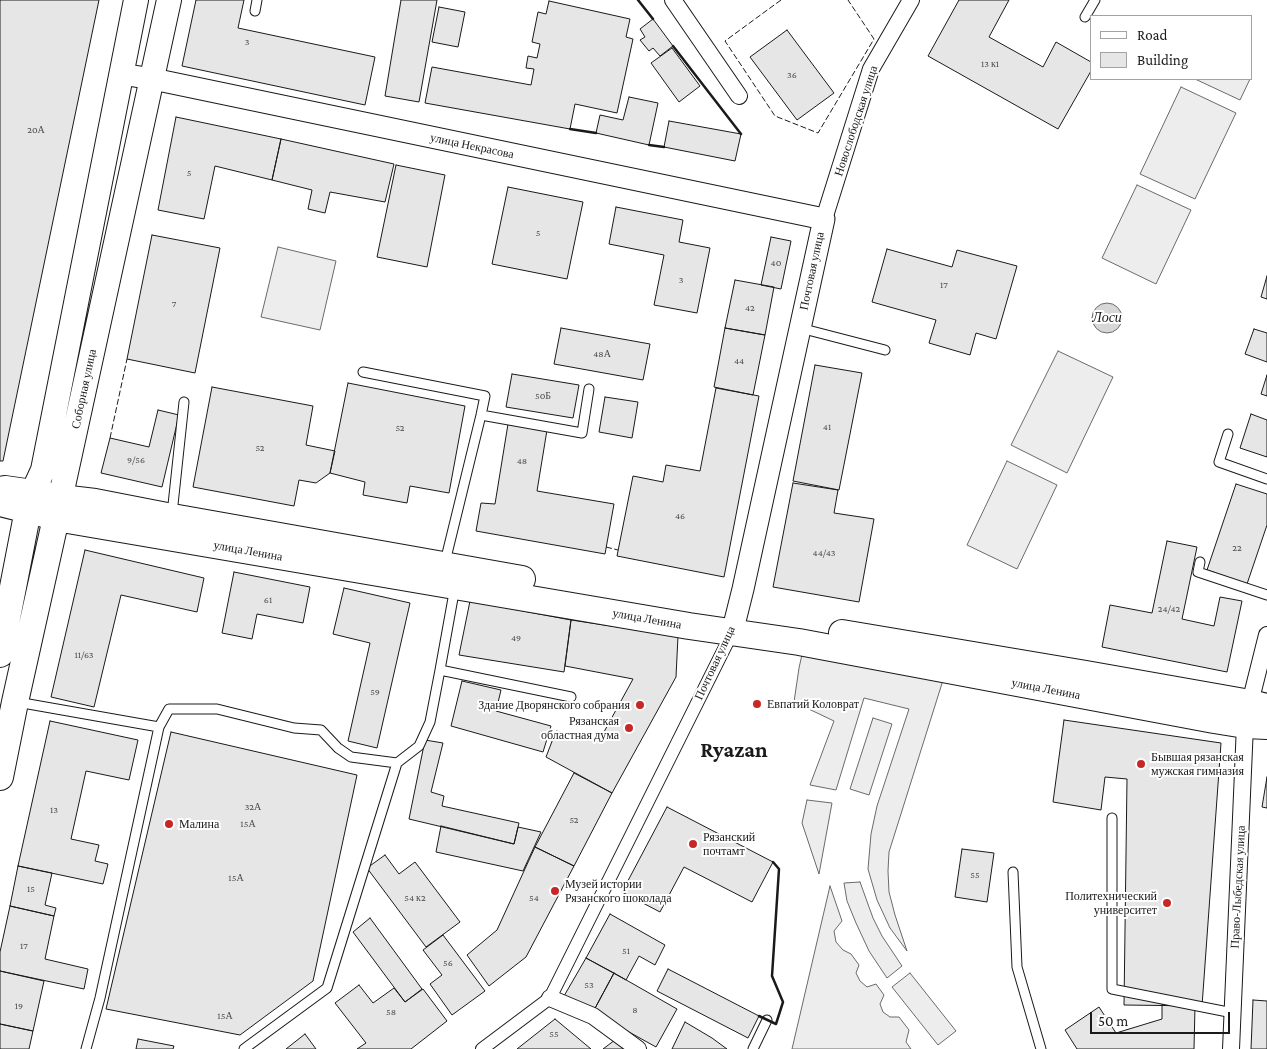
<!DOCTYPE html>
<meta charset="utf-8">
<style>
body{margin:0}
#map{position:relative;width:1267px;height:1049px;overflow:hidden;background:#fff;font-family:"Crimson Pro",serif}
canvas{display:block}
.legend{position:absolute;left:1090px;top:15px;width:162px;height:65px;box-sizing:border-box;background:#fff;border:1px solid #a3a3a3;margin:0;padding:6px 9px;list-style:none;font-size:15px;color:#1a1a1a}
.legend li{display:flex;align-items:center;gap:10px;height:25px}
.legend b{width:25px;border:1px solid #a3a3a3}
.scale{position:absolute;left:1090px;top:1012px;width:140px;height:22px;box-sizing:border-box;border:2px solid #1a1a1a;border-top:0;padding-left:6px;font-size:15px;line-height:18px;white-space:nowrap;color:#1a1a1a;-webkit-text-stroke:4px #fff;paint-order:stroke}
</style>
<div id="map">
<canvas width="1267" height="1049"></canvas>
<ul class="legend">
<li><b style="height:6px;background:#fff"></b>Road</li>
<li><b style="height:14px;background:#e6e6e6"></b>Building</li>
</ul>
<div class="scale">50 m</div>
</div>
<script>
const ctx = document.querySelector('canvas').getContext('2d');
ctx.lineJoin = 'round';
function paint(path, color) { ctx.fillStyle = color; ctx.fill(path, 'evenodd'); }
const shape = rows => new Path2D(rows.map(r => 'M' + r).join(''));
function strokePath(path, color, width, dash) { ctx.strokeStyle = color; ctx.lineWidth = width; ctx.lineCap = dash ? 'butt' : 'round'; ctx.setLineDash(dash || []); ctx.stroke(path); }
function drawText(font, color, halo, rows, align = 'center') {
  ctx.font = font + ' "Crimson Pro",serif'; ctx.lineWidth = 4; ctx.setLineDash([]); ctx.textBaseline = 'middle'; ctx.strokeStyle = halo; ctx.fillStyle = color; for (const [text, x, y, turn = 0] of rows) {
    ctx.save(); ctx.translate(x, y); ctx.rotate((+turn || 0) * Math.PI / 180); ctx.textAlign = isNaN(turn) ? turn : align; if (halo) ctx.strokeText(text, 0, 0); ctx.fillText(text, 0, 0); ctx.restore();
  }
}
const built = shape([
 [1195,79,1250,79,1240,100,1195,79],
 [1181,87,1236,113,1195,199,1140,174,1181,87],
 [1137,185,1191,210,1156,284,1102,258,1137,185],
 [278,247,336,261,320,330,261,317,278,247],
 [1058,351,1113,377,1067,473,1011,445,1058,351],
 [1007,461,1057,485,1017,569,967,545,1007,461],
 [803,650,944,677,889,852,888,871,889,892,895,915,907,951,890,928,877,900,868,869,871,834,877,806,909,709,864,698,836,790,810,785,834,721,794,702,799,668,803,650],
 [873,718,892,724,869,795,850,789,873,718],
 [807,800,832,803,819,874,802,823,807,800],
 [860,882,873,918,882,936,902,966,887,978,869,951,856,923,847,901,844,883,860,882],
 [830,886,842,921,834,931,836,942,843,950,851,954,859,965,856,973,860,981,867,987,876,984,884,995,880,1004,883,1012,890,1017,899,1017,909,1030,906,1042,911,1049,792,1049,830,886],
 [910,973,956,1031,938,1045,892,987,910,973]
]);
paint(built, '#ededed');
strokePath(built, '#6a6a6a', 1);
const water = shape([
 '1092 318a15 15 0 1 1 30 0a15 15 0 1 1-30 0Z'
]);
paint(water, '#d7d7d7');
strokePath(water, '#6a6a6a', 1);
const building = shape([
 [0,0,99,0,3,461,0,461,0,0],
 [196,0,244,0,238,28,375,57,365,105,182,66,196,0],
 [401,0,437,0,419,102,385,96,401,0],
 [959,0,1009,0,989,37,1043,67,1056,42,1091,62,1091,71,1058,129,928,56,959,0],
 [549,1,630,19,626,37,633,39,617,113,575,104,570,129,425,103,432,67,531,85,534,69,526,68,528,56,537,58,540,44,532,42,538,12,546,14,549,1],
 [439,7,465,12,458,47,432,42,439,7],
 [653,19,673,46,660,56,653,48,649,51,640,40,645,37,640,29,653,19],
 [787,30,834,93,797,120,750,57,787,30],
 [672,48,700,86,679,102,651,63,672,48],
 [629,97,658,103,649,145,596,133,600,115,623,120,629,97],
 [176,117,281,139,272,180,215,166,204,219,158,210,176,117],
 [669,121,741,134,735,161,664,147,669,121],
 [281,139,394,164,385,202,330,192,325,213,308,209,312,190,272,180,281,139],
 [396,165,445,175,427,267,377,257,396,165],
 [508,187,583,202,567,279,492,264,508,187],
 [616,207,683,220,679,242,710,248,697,313,654,305,664,255,609,244,616,207],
 [152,235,220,248,195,373,127,359,152,235],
 [771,237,791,241,781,289,761,285,771,237],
 [887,249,952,267,957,250,1017,266,996,339,976,333,970,355,929,343,936,320,872,302,887,249],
 [1267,276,1267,299,1261,297,1267,276],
 [735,280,774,287,765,335,725,328,735,280],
 [561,328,650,344,643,380,554,364,561,328],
 [725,328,765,335,753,395,714,387,725,328],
 [1254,329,1267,333,1267,362,1245,354,1254,329],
 [815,365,862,373,839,490,793,481,815,365],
 [512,374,579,385,573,418,506,407,512,374],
 [1267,375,1267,396,1261,394,1267,375],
 [348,383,465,406,449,493,410,486,407,503,363,495,365,482,330,473,348,383],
 [212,387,313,406,306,445,335,451,330,473,316,483,299,480,294,506,193,487,212,387],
 [716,388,759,396,724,577,617,556,633,476,663,482,666,465,700,471,716,388],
 [605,397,638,402,632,438,599,432,605,397],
 [158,410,179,415,162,487,101,473,110,438,149,447,158,410],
 [1251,414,1267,420,1267,457,1240,448,1251,414],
 [508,424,547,430,537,491,614,504,605,554,476,531,481,503,495,504,508,424],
 [793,483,838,490,834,513,874,519,859,602,773,587,793,483],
 [1236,484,1267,494,1267,525,1247,584,1207,570,1236,484],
 [1167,541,1197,547,1182,619,1214,626,1220,597,1242,601,1227,672,1102,647,1110,605,1152,613,1167,541],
 [85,550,204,578,197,612,121,595,94,707,51,697,85,550],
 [234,572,310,587,303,623,257,614,252,639,222,633,234,572],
 [344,588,410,603,377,748,348,741,370,643,333,634,344,588],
 [470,601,571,620,564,672,459,655,470,601],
 [571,620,678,636,676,677,612,793,546,757,556,731,599,741,633,679,565,666,571,620],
 [462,681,501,690,496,711,551,726,543,752,451,726,462,681],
 [1064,720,1221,743,1202,1006,1124,1005,1127,779,1105,777,1101,810,1053,802,1064,720],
 [50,721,138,740,129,780,86,771,71,839,99,845,95,861,108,864,103,884,18,866,50,721],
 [171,732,357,775,313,981,240,1035,106,1009,171,732],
 [425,740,443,743,431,792,444,796,442,806,519,823,514,844,409,819,425,740],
 [574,773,612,793,574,866,535,847,574,773],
 [1267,777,1267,808,1262,807,1267,777],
 [667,807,773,862,752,902,684,867,660,912,622,892,667,807],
 [441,826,514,844,518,827,541,832,523,871,436,852,441,826],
 [535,847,574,866,526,957,489,986,467,955,497,930,535,847],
 [962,849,994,853,987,902,955,897,962,849],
 [385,855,399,874,415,862,460,922,426,947,367,868,385,855],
 [18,866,52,873,45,905,56,908,54,916,10,906,18,866],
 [10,906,54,916,45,959,88,969,84,989,0,971,0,952,10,906],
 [610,914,665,945,655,965,639,956,626,980,586,958,610,914],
 [370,918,422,989,405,1002,353,932,370,918],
 [443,935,485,991,452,1015,430,984,442,975,423,950,443,935],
 [586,958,614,973,593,1012,564,996,586,958],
 [668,969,759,1016,748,1038,657,991,668,969],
 [0,971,44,981,33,1031,0,1024,0,971],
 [614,973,677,1009,656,1047,593,1012,614,973],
 [359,985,373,1003,394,988,405,1002,423,989,447,1021,411,1049,357,1049,366,1043,335,1003,359,985],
 [1253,1000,1267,1001,1267,1049,1251,1049,1253,1000],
 [1162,1005,1195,1006,1194,1049,1077,1049,1065,1030,1099,1007,1116,1033,1162,1019,1162,1005],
 [555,1019,591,1049,517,1049,555,1019],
 [685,1022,712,1038,727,1049,672,1049,685,1022],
 [0,1024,33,1031,29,1049,0,1049,0,1024],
 [305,1034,316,1049,286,1049,305,1034],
 [138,1039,174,1046,173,1049,136,1049,138,1039],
 [615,1040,623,1049,603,1049,615,1040]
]);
paint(building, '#e6e6e6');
strokePath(building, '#1a1a1a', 1);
const service = shape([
 [255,11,257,0],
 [1085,17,1095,0],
 [800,328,885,350],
 [363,372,485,396,481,415,445,562],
 [481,415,582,433,589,389],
 [1228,434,1219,462,1267,479],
 [172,514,184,402],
 [1200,562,1198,572,1267,595],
 [440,670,571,697],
 [17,702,159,727],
 [1112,818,1112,989,1233,1013],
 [1013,872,1017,967,1041,1049],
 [86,1049,100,998,159,727,169,709,217,709,294,728,321,730,338,748,351,757,397,763],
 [244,1049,327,988,397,763,419,746,430,722,440,670,455,587],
 [753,1049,767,1020]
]);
const pedestrian = shape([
 [482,1049,550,998,732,633]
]);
const minor = shape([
 [673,0,739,96],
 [824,219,871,69,911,0],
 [550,998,593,1016,638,1049],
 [1231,1049,1245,725,1250,703,1267,635]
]);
const tertiary = shape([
 [121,74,153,79,824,219,743,589,732,633]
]);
const secondary = shape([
 [0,489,5,488,33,492,43,470,136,0],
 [0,504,56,518,169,0]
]);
const primary = shape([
 [842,633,1086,674,1250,703,1267,707],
 [0,654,28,510,33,492,61,498,95,502,172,517,522,579],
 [0,777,15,702,56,518,689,626,799,642,1214,720,1245,725,1267,726]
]);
strokePath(service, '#1a1a1a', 11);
strokePath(pedestrian, '#1a1a1a', 14);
strokePath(minor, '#1a1a1a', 18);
strokePath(tertiary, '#1a1a1a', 23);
strokePath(secondary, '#1a1a1a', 26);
strokePath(primary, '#1a1a1a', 28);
strokePath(service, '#fff', 9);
strokePath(pedestrian, '#fff', 12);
strokePath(minor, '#fff', 16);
strokePath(tertiary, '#fff', 21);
strokePath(secondary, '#fff', 24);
strokePath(primary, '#fff', 26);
strokePath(shape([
 [781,0,725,41,775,116,818,133,874,39,848,0],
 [110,438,127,359],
 [606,547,618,550]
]), '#1a1a1a', 1, [6, 2.5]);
strokePath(shape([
 [638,0,653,19],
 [673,46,741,134],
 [570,129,596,133],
 [649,145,664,147],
 [759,1016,776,1024,783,1002,772,976,779,869,773,862]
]), '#1a1a1a', 2.5);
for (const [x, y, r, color] of [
 [757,704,5,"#c62828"],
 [640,705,5,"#c62828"],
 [629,728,5,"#c62828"],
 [1141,764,5,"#c62828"],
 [169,824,5,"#c62828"],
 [693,844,5,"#c62828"],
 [555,891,5,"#c62828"],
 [1167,903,5,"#c62828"]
]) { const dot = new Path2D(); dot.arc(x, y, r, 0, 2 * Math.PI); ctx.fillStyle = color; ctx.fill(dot); strokePath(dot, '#fff', 2); }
drawText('10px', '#4d4d4d', null, [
 ["3",247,42],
 ["13 к1",990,64],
 ["36",792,75],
 ["20А",36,130],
 ["5",189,173],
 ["5",538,233],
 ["40",776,263],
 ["3",681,280],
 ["17",944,285],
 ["7",174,304],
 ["42",750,308],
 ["48А",602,354],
 ["44",739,361],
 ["50Б",543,396],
 ["41",827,427],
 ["52",400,428],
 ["52",260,448],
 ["9/56",136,460],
 ["48",522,461],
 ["46",680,516],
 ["22",1237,548],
 ["44/43",824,553],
 ["61",268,600],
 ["24/42",1169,609],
 ["49",516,638],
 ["11/63",84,655],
 ["59",375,692],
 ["32А",253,807],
 ["13",54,810],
 ["52",574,820],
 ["15А",248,824],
 ["55",975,875],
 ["15А",236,878],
 ["15",31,889],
 ["54 к2",415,898],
 ["54",534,898],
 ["17",24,946],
 ["51",626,951],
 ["56",448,963],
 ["53",589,985],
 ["19",19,1006],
 ["8",635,1010],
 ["58",391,1012],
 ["15А",225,1016],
 ["55",554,1034]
]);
drawText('12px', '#1a1a1a', '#fff', [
 ["Новослободская улица",856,121,-72],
 ["улица Некрасова",472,146,12],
 ["Почтовая улица",812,271,-78],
 ["Соборная улица",84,389,-78],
 ["улица Ленина",248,551,10],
 ["улица Ленина",647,619,10],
 ["Почтовая улица",715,663,-65],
 ["улица Ленина",1046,689,11],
 ["Право-Лыбедская улица",1238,887,-87]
]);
drawText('12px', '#1a1a1a', '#fff', [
 ["Евпатий Коловрат",767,704],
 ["Здание Дворянского собрания",630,705,"right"],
 ["Рязанская",619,721,"right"],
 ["областная дума",619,735,"right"],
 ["Бывшая рязанская",1151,757],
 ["мужская гимназия",1151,771],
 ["Малина",179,824],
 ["Рязанский",703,837],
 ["почтамт",703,851],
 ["Музей истории",565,884],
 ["Рязанского шоколада",565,898],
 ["Политехнический",1157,896,"right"],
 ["университет",1157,910,"right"]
], 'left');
drawText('italic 14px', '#1a1a1a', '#fff', [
 ["Лоси",1107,318]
]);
drawText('bold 22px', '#1a1a1a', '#fff', [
 ["Ryazan",734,750]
]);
</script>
